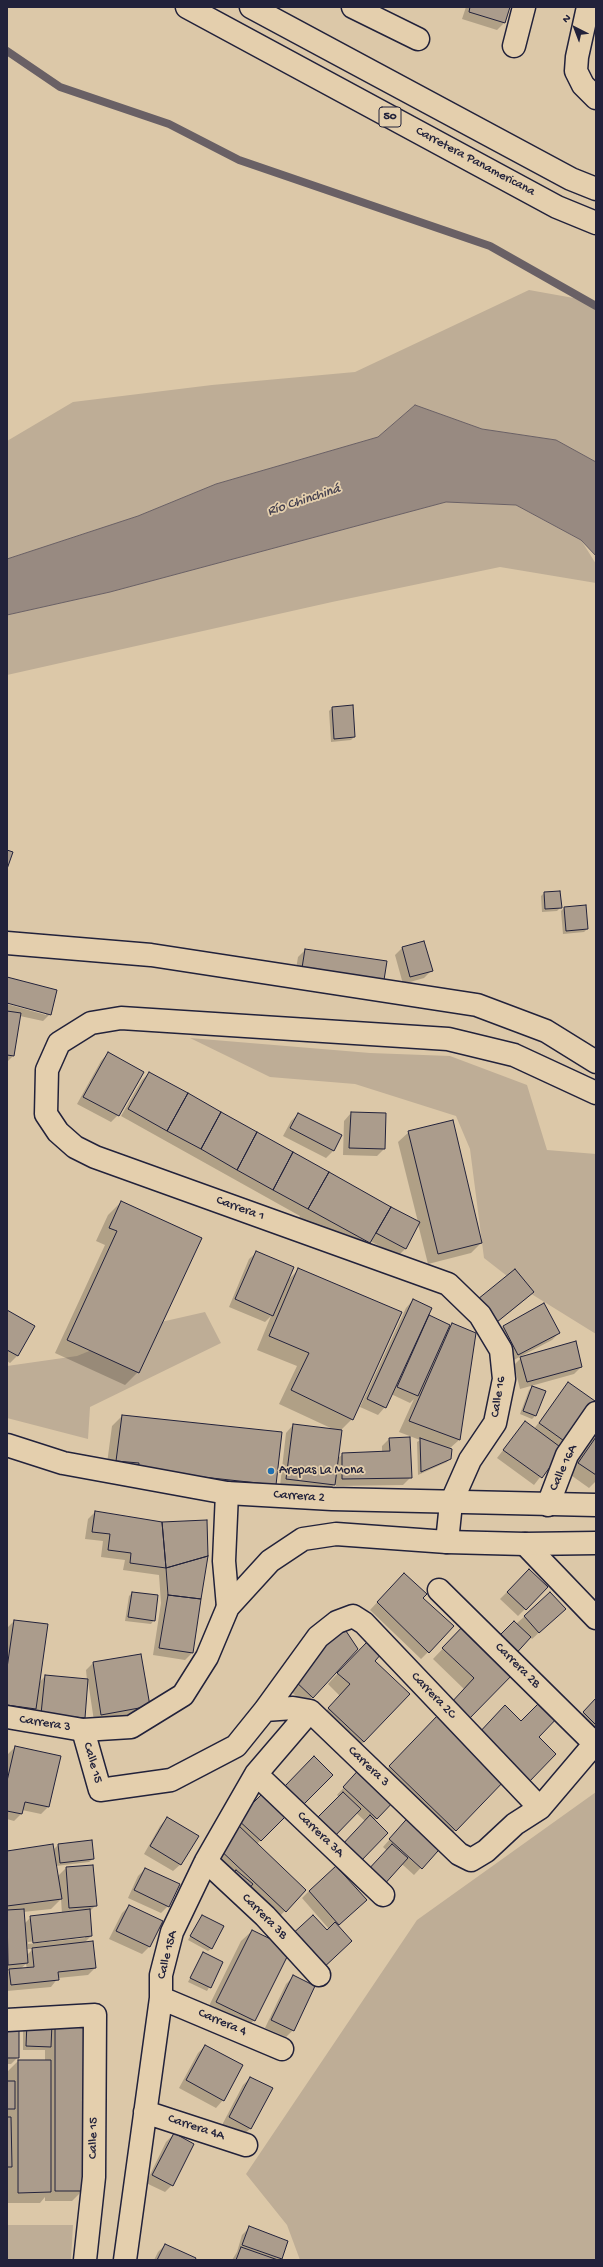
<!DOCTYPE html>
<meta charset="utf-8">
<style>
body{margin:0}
#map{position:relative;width:603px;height:2267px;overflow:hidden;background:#dcc8a8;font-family:"Gochi Hand",sans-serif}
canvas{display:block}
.frame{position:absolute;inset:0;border:8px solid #22223b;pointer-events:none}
.north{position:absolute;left:555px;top:8px;width:40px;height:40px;-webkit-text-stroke:3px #e4cfad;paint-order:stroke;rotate:318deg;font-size:11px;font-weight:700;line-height:16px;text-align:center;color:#22223b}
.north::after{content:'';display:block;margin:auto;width:14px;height:18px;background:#22223b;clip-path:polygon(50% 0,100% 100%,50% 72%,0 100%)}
</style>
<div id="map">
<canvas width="603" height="2267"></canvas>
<div class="frame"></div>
<div class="north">N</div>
</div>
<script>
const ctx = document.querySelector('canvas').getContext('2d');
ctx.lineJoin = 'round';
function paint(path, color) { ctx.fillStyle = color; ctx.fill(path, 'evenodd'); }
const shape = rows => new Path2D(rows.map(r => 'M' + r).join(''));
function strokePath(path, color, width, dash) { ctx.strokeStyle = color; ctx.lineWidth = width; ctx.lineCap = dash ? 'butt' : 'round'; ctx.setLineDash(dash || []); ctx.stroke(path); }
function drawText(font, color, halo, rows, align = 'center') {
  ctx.font = font + ' "Gochi Hand",sans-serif'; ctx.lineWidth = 3.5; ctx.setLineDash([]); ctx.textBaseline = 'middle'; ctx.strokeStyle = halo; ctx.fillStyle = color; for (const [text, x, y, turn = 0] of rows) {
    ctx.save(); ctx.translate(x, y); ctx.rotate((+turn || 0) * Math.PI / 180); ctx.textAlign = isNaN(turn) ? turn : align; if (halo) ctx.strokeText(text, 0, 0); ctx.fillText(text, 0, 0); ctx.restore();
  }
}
paint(shape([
 [529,290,596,302,596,462,556,440,482,429,415,405,378,437,216,484,138,516,7,559,7,441,73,402,212,385,355,372],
 [446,502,516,505,581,540,596,564,596,583,500,567,332,602,7,675,7,615,110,592],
 [190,1038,370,1053,450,1056,527,1085,547,1150,596,1154,596,1334,525,1290,484,1258,470,1149,456,1116,355,1084,270,1077],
 [205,1312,221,1343,90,1407,88,1439,7,1418,7,1366,77,1356,161,1322],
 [596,1792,596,2260,300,2260,287,2225,246,2174,417,1920],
 [7,2225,73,2225,71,2260,7,2260]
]), '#bead96');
const water = shape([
 [415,405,482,429,556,440,596,462,596,556,581,540,516,505,446,502,110,592,7,615,7,559,138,516,216,484,378,437,415,405]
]);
paint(water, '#988a81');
strokePath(water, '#696065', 1);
paint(shape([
 [466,7,509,7,504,23,497,30,462,19],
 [332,708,354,737,351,740,331,742,329,711],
 [544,893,561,907,557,911,542,912,541,896],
 [565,907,587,929,584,932,563,934,561,911],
 [402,948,432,970,424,978,403,984,395,955],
 [305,950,383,980,295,975,298,957],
 [7,978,56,991,50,1014,43,1021,20,1016,13,1056,7,1062,7,1004,46,1015,46,1012,7,1002],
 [108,1053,118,1115,111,1122,77,1104,101,1061],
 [149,1073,418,1222,398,1142,409,1132,481,1243,471,1253,428,1264,418,1224,405,1249,398,1256,370,1241,359,1253,298,1220,300,1216,121,1116,142,1080],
 [351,1113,384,1149,377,1156,343,1155,344,1121],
 [298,1114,340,1136,333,1151,326,1158,283,1136,291,1121],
 [121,1202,138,1372,125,1385,55,1353,105,1245,96,1241,108,1215],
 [257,1252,288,1280,299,1269,352,1419,341,1430,337,1459,343,1454,382,1452,382,1446,389,1439,411,1477,403,1485,336,1486,336,1483,327,1492,280,1486,286,1433,293,1425,335,1430,279,1404,297,1366,257,1350,271,1316,265,1322,229,1307,249,1259],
 [533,1292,526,1299,489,1329],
 [413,1300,427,1316,448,1325,446,1330,453,1324,459,1440,449,1449,450,1458,447,1462,418,1475,417,1442,420,1440,399,1432,414,1399,410,1403,391,1394,385,1407,378,1415,360,1407,406,1308],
 [544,1305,559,1333,552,1340,510,1362,496,1334,503,1327],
 [7,1311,34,1327,17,1356,10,1363,7,1361],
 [521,1358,581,1367,574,1374,520,1389,514,1365],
 [568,1383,594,1401,562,1449,534,1485,497,1458,525,1422,534,1429],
 [533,1387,535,1416,532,1419,520,1414,529,1390],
 [122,1416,275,1485,264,1495,106,1471,112,1426],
 [596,1435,596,1481,589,1488,568,1473],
 [95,1512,207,1556,192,1653,185,1660,153,1655,161,1603,159,1575,123,1570,125,1560,101,1557,103,1541,85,1539,88,1519],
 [529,1570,547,1587,518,1616,500,1599],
 [397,1581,422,1598,428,1652,421,1659,370,1610],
 [132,1593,154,1620,151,1624,125,1621,129,1596],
 [525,1616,557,1616,532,1639,530,1637,507,1661,467,1720,469,1744,537,1737,503,1780,445,1841,379,1777,465,1690,433,1659,467,1623,491,1646],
 [14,1621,39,1683,45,1676,87,1680,86,1670,93,1663,140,1655,148,1706,141,1713,94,1721,88,1681,84,1717,76,1725,34,1721,35,1709,25,1719,7,1717,7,1628],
 [357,1649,305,1704,285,1686],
 [357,1652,364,1742,353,1752,318,1719,340,1696,328,1684],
 [596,1699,596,1736,576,1720],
 [15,1747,48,1807,41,1814,22,1810,21,1814,14,1821,7,1819,7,1758,8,1754],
 [314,1757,332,1775,296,1811,278,1794],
 [356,1774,396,1798,374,1821,365,1821,337,1795],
 [262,1796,283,1817,256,1845,305,1890,278,1918,210,1853],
 [167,1818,181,1864,173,1871,144,1854,160,1826],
 [405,1822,443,1844,414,1875,383,1847],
 [58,1845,93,1859,89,1862,56,1866,58,1876,66,1868,93,1866,96,1905,89,1912,91,1936,84,1943,95,1968,88,1975,58,1978,51,1987,7,1991,7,1973,9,1971,7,1971,7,1852,53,1850],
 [61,1899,62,1914,31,1917,24,1924,23,1912,51,1909],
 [85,1936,85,1938,28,1944,28,1942],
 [26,1949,33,1949,27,1955],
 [26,1964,27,1969,20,1969],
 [145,1869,168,1906,161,1913,128,1898,138,1876],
 [309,1891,358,1907,338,1926,288,1951,254,2020,244,2031,206,2012,241,1941,252,1931,282,1946,329,1929,302,1898],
 [129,1906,161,1921,149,1947,142,1954,109,1939,122,1913],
 [202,1916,212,1948,208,1951,188,1940],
 [203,1954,222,1963,207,1991,188,1982],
 [293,1977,293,2030,286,2037,265,2028,286,1984],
 [55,2023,83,2190,72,2201,45,2201,45,2197,40,2203,8,2203,8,2071,18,2061,45,2061,45,2050,23,2050,23,2027],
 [7,2029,18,2057,11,2064,7,2064],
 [205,2046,223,2100,216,2108,179,2088,198,2053],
 [250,2078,251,2128,243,2135,222,2125,243,2085],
 [174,2134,172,2185,165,2192,146,2183,166,2142],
 [249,2228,281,2258,279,2260,232,2260,237,2252,242,2235],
 [165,2245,194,2260,154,2260,158,2252]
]), '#0003');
strokePath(shape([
 [7,51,60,87,169,124,239,160,490,246,596,306]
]), '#696065', 8);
const building = shape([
 [470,7,510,7,505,23,469,12,470,7],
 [353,705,355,737,334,739,332,707,353,705],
 [7,850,13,852,7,869,7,850],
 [560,891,562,908,545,909,544,892,560,891],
 [586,905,588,929,566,931,564,907,586,905],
 [424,941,433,971,410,977,402,947,424,941],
 [305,949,387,961,384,980,302,968,305,949],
 [7,977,57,990,51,1015,7,1003,7,977],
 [7,1011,21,1013,14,1056,7,1055,7,1011],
 [108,1052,144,1072,119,1116,83,1097,108,1052],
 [149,1072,188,1093,167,1131,128,1109,149,1072],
 [188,1093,221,1112,201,1149,167,1131,188,1093],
 [221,1112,257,1132,237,1170,201,1149,221,1112],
 [351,1112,386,1113,385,1149,349,1148,351,1112],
 [298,1113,342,1135,334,1151,290,1128,298,1113],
 [453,1120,482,1243,438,1254,408,1131,453,1120],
 [257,1132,293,1152,273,1190,237,1170,257,1132],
 [293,1152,329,1172,308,1209,273,1190,293,1152],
 [329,1172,391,1207,370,1243,308,1209,329,1172],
 [121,1201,202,1238,139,1373,67,1340,117,1231,109,1228,121,1201],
 [391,1207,420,1222,406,1249,376,1233,391,1207],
 [256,1251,294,1267,273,1316,235,1299,256,1251],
 [298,1268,402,1312,353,1420,291,1390,309,1353,269,1336,298,1268],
 [515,1269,534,1292,497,1322,478,1299,515,1269],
 [413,1299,432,1308,386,1408,367,1399,413,1299],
 [544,1303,560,1333,518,1355,503,1326,544,1303],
 [7,1310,35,1326,18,1356,7,1350,7,1310],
 [429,1315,450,1325,418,1396,397,1387,429,1315],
 [452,1323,476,1333,460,1440,409,1421,452,1323],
 [576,1341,582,1367,527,1382,520,1357,576,1341],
 [568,1382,595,1401,567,1443,539,1423,568,1382],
 [532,1386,546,1391,536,1416,523,1411,532,1386],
 [122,1415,282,1432,276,1485,138,1470,139,1463,116,1461,122,1415],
 [525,1421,563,1449,542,1478,503,1450,525,1421],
 [293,1424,342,1430,335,1485,286,1479,293,1424],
 [410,1437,412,1478,342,1479,342,1453,390,1451,389,1438,410,1437],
 [596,1437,596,1475,578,1463,596,1437],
 [420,1438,452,1449,451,1459,421,1472,420,1438],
 [95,1511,162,1522,166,1568,130,1563,131,1553,108,1550,110,1534,92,1532,95,1511],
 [207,1520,208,1556,166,1568,162,1522,207,1520],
 [208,1556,201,1599,168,1595,166,1568,208,1556],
 [529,1569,548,1587,526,1610,507,1592,529,1569],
 [404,1573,427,1594,423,1598,454,1626,429,1653,377,1602,404,1573],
 [132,1592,158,1595,155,1621,128,1617,132,1592],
 [550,1592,566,1609,539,1633,524,1616,550,1592],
 [168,1595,201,1599,193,1653,159,1648,168,1595],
 [14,1620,48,1624,36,1709,7,1705,7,1668,14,1620],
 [514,1621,531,1637,512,1658,494,1641,514,1621],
 [467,1622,517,1670,467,1721,450,1704,474,1678,442,1648,467,1622],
 [342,1625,358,1649,313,1698,292,1678,342,1625],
 [368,1641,382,1653,375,1661,410,1694,364,1742,328,1708,350,1684,337,1673,368,1641],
 [141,1654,150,1706,101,1715,93,1662,141,1654],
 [45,1675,88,1679,85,1718,41,1714,45,1675],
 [544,1698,561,1714,539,1737,556,1754,528,1783,477,1735,505,1705,521,1721,544,1698],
 [596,1698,596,1725,583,1712,596,1698],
 [439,1714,507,1778,456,1831,389,1766,439,1714],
 [15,1746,61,1756,49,1807,25,1802,22,1814,7,1811,7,1781,15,1746],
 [314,1756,333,1775,304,1804,285,1786,314,1756],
 [363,1765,397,1798,377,1819,343,1787,363,1765],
 [343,1792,361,1809,332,1839,314,1821,343,1792],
 [262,1794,285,1817,261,1841,237,1819,262,1794],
 [412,1813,445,1843,422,1869,389,1839,412,1813],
 [370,1815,388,1833,359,1863,341,1846,370,1815],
 [167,1817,199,1836,181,1865,150,1846,167,1817],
 [237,1824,306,1890,286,1912,216,1846,237,1824],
 [92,1840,94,1859,60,1863,58,1844,92,1840],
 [53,1844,62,1899,7,1906,7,1851,53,1844],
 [392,1844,408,1858,382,1887,366,1872,392,1844],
 [93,1865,97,1906,69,1908,66,1867,93,1865],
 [336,1866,367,1900,339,1925,309,1891,336,1866],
 [145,1868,180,1884,169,1907,134,1890,145,1868],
 [236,1870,253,1884,246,1892,229,1879,236,1870],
 [129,1905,163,1921,150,1947,116,1931,129,1905],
 [24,1909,28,1963,8,1965,7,1910,24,1909],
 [90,1909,92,1936,33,1943,30,1916,90,1909],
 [202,1915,224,1926,212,1949,190,1936,202,1915],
 [313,1915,327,1930,335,1922,352,1941,320,1971,289,1937,313,1915],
 [252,1930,291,1949,255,2021,216,2002,252,1930],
 [93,1941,96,1968,58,1972,59,1980,11,1985,9,1969,34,1967,32,1948,93,1941],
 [203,1952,223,1962,211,1988,190,1978,203,1952],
 [293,1975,315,1986,294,2031,271,2020,293,1975],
 [55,2022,84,2022,84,2191,55,2191,55,2022],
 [27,2023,52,2023,51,2047,26,2046,27,2023],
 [7,2028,19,2028,19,2058,7,2058,7,2028],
 [205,2045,243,2065,224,2101,186,2080,205,2045],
 [18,2060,51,2060,51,2192,18,2193,18,2060],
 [250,2077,273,2088,251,2129,229,2117,250,2077],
 [7,2081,15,2081,15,2109,7,2109,7,2081],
 [7,2117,11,2117,12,2167,7,2167,7,2117],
 [174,2133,194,2144,173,2186,152,2175,174,2133],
 [249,2226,288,2241,282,2259,242,2245,249,2226],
 [165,2244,196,2258,195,2260,157,2260,165,2244],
 [241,2247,278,2260,236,2260,241,2247]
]);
paint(building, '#ab9c8c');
strokePath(building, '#22223b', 1);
const street = shape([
 [353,7,418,39],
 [588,7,577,57,576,71,583,85,596,98],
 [514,46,524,7],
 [7,943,151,955,477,1005,546,1031,596,1062],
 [227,1493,224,1561,228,1607],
 [548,1505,567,1455,596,1413],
 [447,1542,451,1503,470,1460,495,1423,504,1379,501,1350,480,1315,448,1284,95,1157,75,1147,58,1132,46,1114,47,1070,59,1043,91,1023,121,1018,448,1039,514,1055,596,1093],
 [525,1544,596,1618],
 [439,1590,594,1743],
 [265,1710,293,1708,310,1711,459,1854,471,1860,486,1851,515,1824,540,1808,596,1742],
 [83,1730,100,1790,171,1780,236,1746,265,1710,318,1637,337,1622,353,1616,364,1623,540,1808],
 [256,1774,383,1895],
 [206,1861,265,1916,319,1975],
 [161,1998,282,2049],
 [7,2020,95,2015,94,2177,85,2260],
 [145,2112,246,2145],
 [125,2260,161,1998,161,1975,172,1932,206,1861,256,1774,310,1711]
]);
const secondary = shape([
 [7,1445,63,1463,227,1493,332,1499,596,1505],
 [7,1717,83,1730,131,1727,183,1695,207,1657,228,1607,270,1561,303,1539,336,1534,447,1542,525,1544,596,1543]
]);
const highway = shape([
 [187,7,557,207,596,223],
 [251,7,571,179,596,189]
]);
strokePath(street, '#22223b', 25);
strokePath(secondary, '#22223b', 25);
strokePath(highway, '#22223b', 25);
strokePath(street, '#e4cfad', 22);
strokePath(secondary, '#e4cfad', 22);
strokePath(highway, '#e4cfad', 22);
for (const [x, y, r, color] of [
 [271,1471,4,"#1f6fb2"]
]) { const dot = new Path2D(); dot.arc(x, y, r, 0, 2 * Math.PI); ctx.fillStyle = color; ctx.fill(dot); strokePath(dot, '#e4cfad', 1.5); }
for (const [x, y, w] of [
 [390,117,22]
]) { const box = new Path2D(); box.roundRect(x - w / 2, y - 10, w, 20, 3); ctx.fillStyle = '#e4cfad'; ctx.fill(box); strokePath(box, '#22223b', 1); }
drawText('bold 12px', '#22223b', null, [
 ["50",390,117]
]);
drawText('13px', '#22223b', '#e4cfad', [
 ["Carretera Panamericana",475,162,28],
 ["Carrera 1",240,1209,20],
 ["Calle 16",499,1397,-81],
 ["Calle 16A",564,1468,-65],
 ["Carrera 2",299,1497,4],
 ["Carrera 2B",517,1666,45],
 ["Carrera 2C",433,1696,46],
 ["Carrera 3",45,1724,9],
 ["Calle 15",92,1763,74],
 ["Carrera 3",368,1767,44],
 ["Carrera 3A",320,1835,44],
 ["Carrera 3B",264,1917,45],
 ["Calle 15A",168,1955,-76],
 ["Carrera 4",222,2023,23],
 ["Carrera 4A",196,2128,18],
 ["Calle 15",94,2138,-89]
]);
drawText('13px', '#22223b', '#e4cfad', [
 ["Arepas La Mona",279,1471]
], 'left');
drawText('italic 14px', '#454150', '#e4cfad', [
 ["Río Chinchiná",304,501,-18]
]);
</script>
